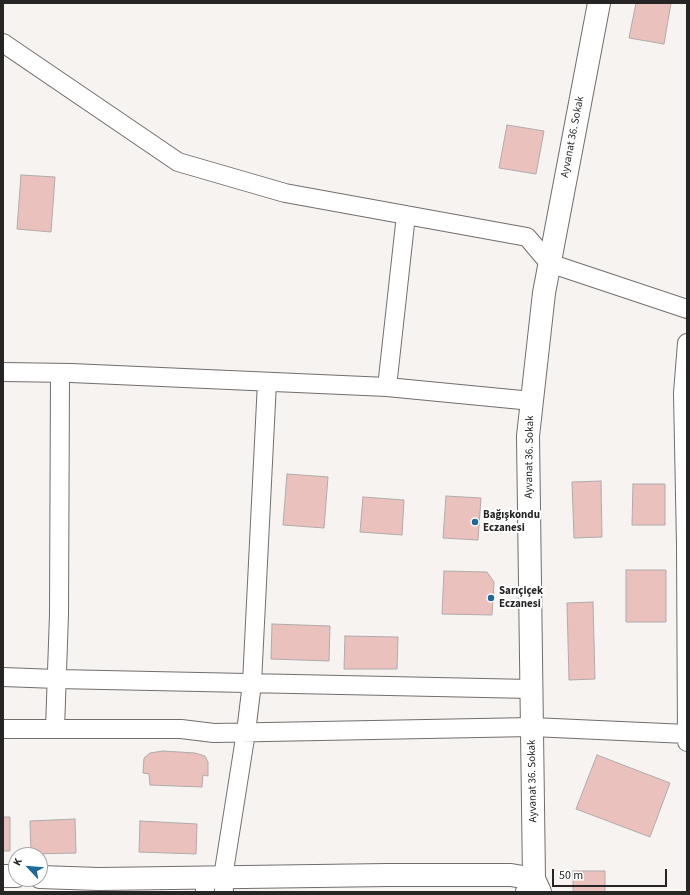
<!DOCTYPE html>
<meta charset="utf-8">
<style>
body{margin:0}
#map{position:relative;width:690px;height:895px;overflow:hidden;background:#f7f3f1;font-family:"Source Sans 3",sans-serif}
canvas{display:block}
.frame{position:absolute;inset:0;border:4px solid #262424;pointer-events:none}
.north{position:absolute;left:8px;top:847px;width:40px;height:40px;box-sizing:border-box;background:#fff;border:1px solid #a8a7a7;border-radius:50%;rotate:296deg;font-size:11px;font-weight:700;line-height:16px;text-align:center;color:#262424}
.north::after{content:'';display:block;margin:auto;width:14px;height:18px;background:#1d699c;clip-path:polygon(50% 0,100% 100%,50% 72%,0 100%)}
.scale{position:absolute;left:552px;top:869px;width:115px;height:18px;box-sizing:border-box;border:2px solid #262424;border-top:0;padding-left:5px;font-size:12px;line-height:14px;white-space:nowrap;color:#262424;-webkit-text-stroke:3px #fff;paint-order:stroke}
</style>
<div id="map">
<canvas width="690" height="895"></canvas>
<div class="frame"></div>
<div class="north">K</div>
<div class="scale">50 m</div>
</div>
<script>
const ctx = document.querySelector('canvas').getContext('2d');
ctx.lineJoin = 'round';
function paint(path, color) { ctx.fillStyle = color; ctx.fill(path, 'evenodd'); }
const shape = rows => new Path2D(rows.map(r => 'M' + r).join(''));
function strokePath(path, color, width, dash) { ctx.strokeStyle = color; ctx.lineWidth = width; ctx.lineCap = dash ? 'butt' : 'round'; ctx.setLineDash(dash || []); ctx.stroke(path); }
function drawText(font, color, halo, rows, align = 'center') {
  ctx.font = font + ' "Source Sans 3",sans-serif'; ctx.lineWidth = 4; ctx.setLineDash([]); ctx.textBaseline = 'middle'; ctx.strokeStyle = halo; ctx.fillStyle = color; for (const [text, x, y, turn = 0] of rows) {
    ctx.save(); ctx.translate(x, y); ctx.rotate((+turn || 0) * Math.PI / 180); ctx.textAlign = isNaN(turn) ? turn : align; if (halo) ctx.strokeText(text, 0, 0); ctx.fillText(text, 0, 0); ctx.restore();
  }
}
const building = shape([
 [636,3,671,3,664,44,629,38,636,3],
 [507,125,544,131,536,174,499,168,507,125],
 [21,175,55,177,51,232,17,229,21,175],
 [287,474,328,477,324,528,283,525,287,474],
 [601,481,602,537,574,538,572,482,601,481],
 [633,484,665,484,665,525,632,525,633,484],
 [446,496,481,498,478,540,443,538,446,496],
 [363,497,404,500,402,535,360,532,363,497],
 [626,570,666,570,666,622,626,622,626,570],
 [444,571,487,572,494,582,492,615,442,614,444,571],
 [593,602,595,679,569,680,567,603,593,602],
 [272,624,330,626,329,661,271,659,272,624],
 [345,636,398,637,397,669,344,669,345,636],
 [163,751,195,753,205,756,208,762,208,776,203,775,202,787,150,785,149,774,143,773,144,758,150,753,163,751],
 [597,755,670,783,650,837,576,809,597,755],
 [3,817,10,817,10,851,3,851,3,817],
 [75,819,76,853,31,854,30,821,75,819],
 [140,821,197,824,196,854,139,852,140,821],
 [573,871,605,871,605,892,573,892,573,871]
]);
paint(building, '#ebc1bd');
strokePath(building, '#afabaa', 1);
const minor = shape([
 [3,43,178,162,285,193,527,237,549,263,687,309],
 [687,343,683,393,686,545,687,742],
 [3,372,71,373,387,387,532,401],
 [387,387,406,215],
 [3,677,57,679,531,689],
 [3,729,181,729,214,733,532,727,687,734],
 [55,729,59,614,60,373],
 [205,892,205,877],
 [224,892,223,877,246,732,252,683,267,382]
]);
const tertiary = shape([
 [3,876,16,876],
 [40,877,99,879,388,875,511,875,534,879,540,892],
 [527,892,534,879,528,436,544,293,599,3]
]);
strokePath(minor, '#726e6d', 20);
strokePath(tertiary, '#726e6d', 24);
strokePath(minor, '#fff', 18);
strokePath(tertiary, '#fff', 22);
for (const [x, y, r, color] of [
 [475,522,4,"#1d699c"],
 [491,598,4,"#1d699c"]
]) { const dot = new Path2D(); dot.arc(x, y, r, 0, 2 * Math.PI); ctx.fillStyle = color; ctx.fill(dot); strokePath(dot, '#fff', 1.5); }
drawText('11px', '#262424', '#fff', [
 ["Ayvanat 36. Sokak",573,137,-79],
 ["Ayvanat 36. Sokak",530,457,-89],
 ["Ayvanat 36. Sokak",533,781,-91]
]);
drawText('bold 11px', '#262424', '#fff', [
 ["Bağışkondu",483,516],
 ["Eczanesi",483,529],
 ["Sarıçiçek",499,592],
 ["Eczanesi",499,605]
], 'left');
</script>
